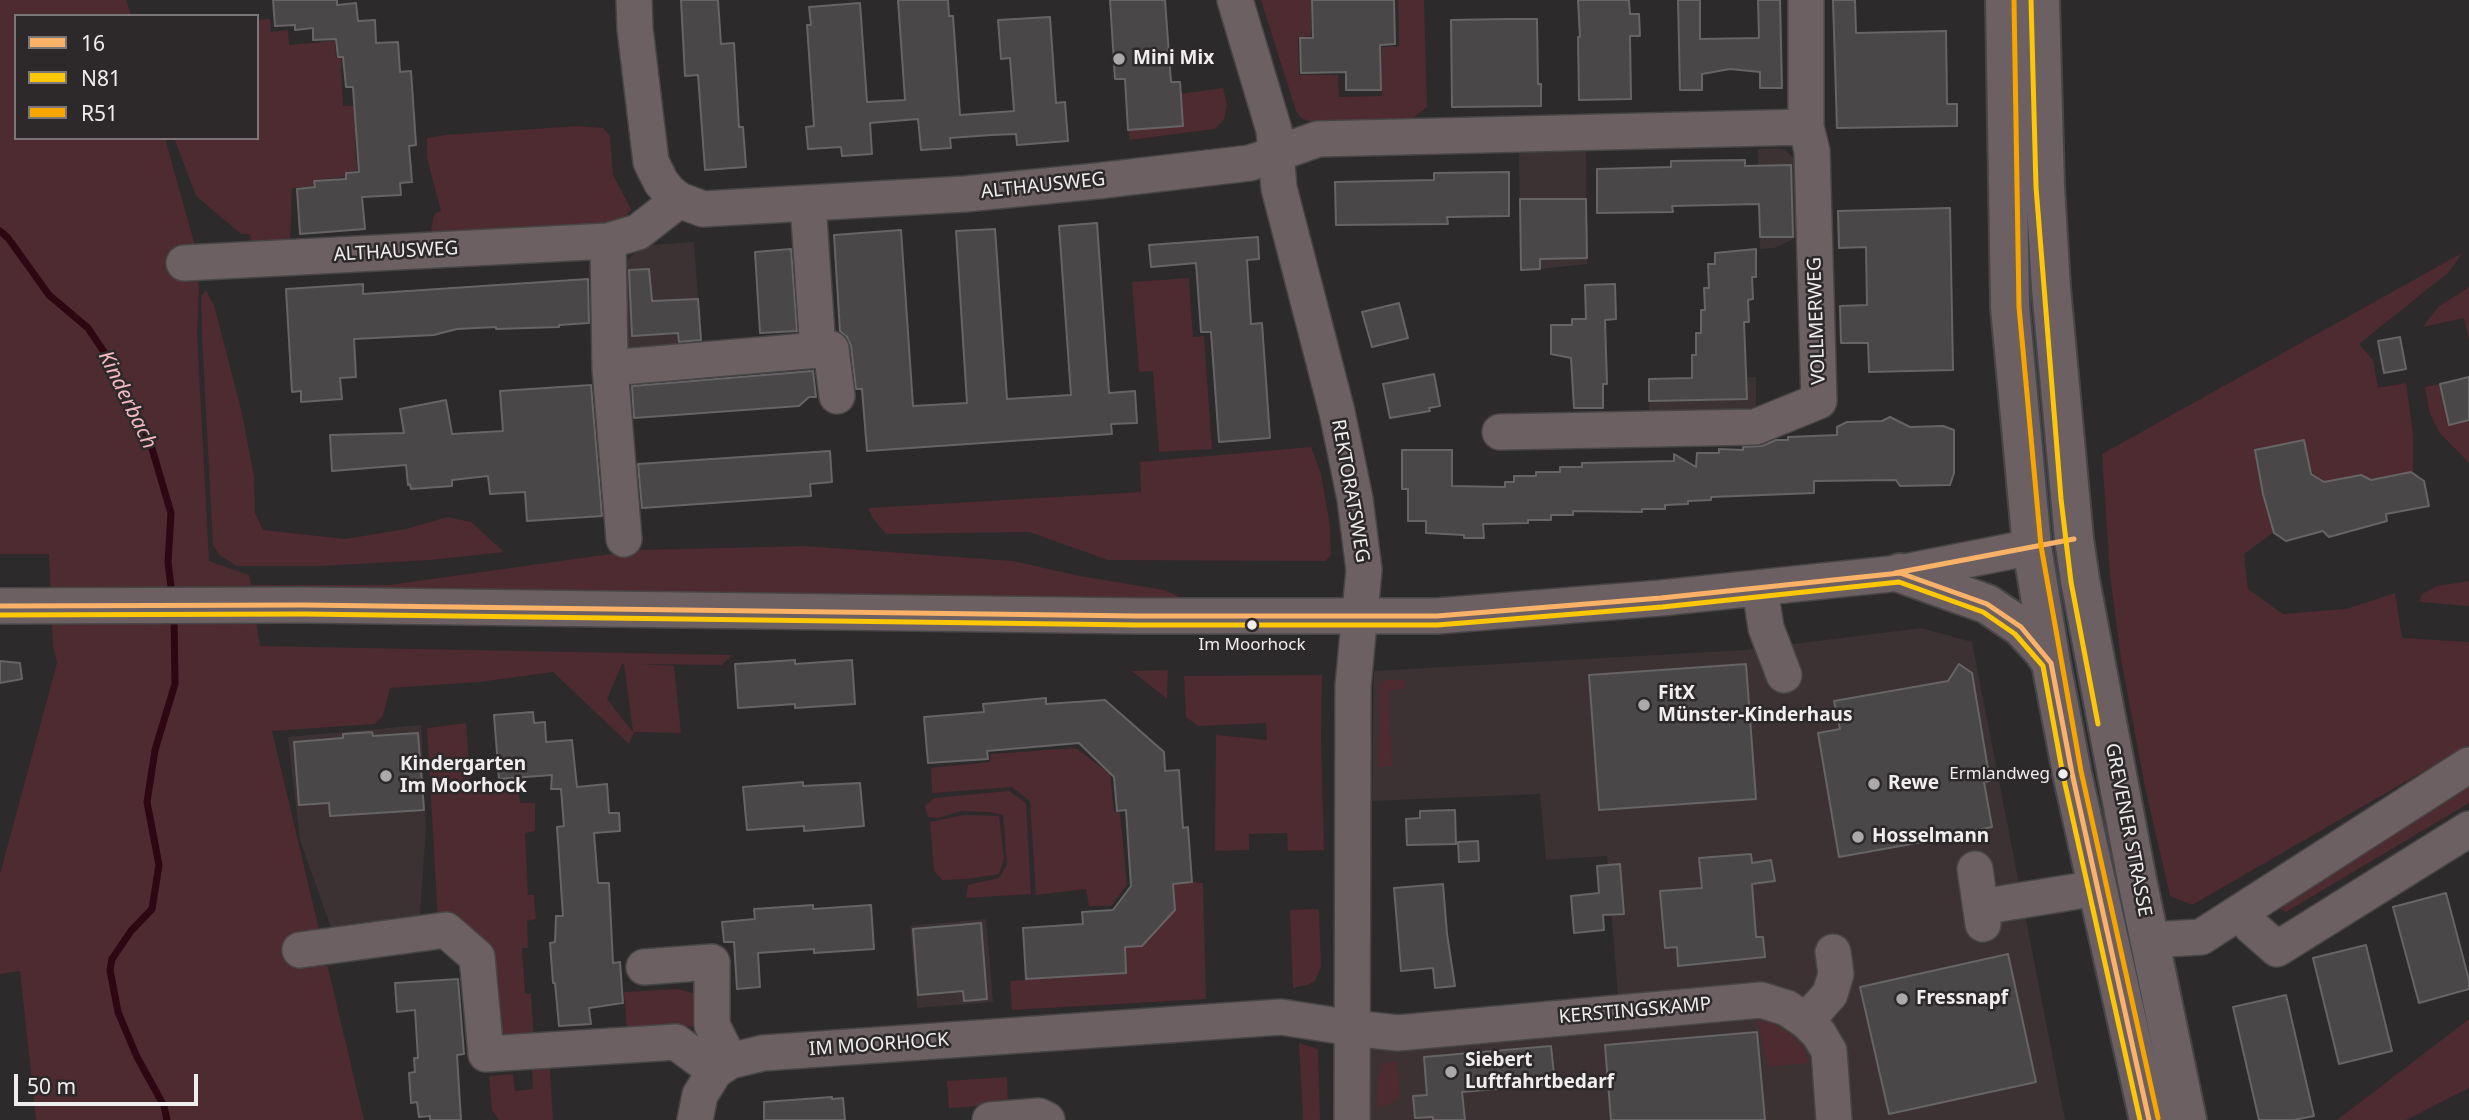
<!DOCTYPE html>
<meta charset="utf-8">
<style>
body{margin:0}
#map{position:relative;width:2469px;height:1120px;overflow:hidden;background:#2c2a2b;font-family:"Noto Sans",sans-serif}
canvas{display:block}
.legend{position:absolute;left:14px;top:14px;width:245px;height:126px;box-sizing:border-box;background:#2d292a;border:2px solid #7b7778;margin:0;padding:9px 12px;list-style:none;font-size:21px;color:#efeded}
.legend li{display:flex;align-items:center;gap:14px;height:35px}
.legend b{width:35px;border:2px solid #7b7778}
.scale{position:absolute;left:14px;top:1074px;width:184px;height:32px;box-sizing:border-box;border:4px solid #efeded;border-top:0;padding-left:9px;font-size:21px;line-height:24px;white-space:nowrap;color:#efeded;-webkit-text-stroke:5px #2d292a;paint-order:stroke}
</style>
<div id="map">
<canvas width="2469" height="1120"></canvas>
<ul class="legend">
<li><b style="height:9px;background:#f9b267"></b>16</li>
<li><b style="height:9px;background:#fbc707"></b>N81</li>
<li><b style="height:9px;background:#f7a600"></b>R51</li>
</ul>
<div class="scale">50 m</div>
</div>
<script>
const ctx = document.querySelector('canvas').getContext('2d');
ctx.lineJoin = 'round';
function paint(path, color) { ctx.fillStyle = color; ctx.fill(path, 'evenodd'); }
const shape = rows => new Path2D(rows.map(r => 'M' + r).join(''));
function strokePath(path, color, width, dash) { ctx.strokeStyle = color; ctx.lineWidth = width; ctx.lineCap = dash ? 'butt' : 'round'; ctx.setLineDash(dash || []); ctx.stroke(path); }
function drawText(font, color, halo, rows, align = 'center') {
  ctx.font = font + ' "Noto Sans",sans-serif'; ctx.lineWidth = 5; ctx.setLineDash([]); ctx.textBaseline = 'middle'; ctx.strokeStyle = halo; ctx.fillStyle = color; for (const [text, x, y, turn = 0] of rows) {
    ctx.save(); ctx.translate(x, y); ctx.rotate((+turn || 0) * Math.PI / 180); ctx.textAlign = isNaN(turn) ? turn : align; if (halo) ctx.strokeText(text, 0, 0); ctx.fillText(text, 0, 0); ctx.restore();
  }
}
paint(shape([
 [1778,148,1786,150,1795,160,1798,237,1774,248,1760,249,1758,149],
 [1586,151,1587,264,1521,271,1519,153],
 [694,242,702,353,626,359,620,269,640,246],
 [1756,377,1756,410,1649,418,1649,379],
 [1921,628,1972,642,2065,1120,1368,1120,1368,1042,1620,1021,1607,856,1546,860,1540,794,1372,801,1374,671,1745,650],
 [421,725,426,827,419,929,334,936,300,840,288,737],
 [986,919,993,1002,917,1008,910,926]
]), '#3c3234');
paint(shape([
 [0,0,126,0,131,16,16,16,16,138,165,138,195,246,199,289,197,334,209,561,249,575,251,585,389,585,639,550,805,546,1013,561,1080,576,1164,590,1182,598,1169,605,252,592,260,646,732,655,722,665,641,664,674,666,681,733,634,732,629,744,553,672,479,682,390,688,383,716,374,724,272,731,364,1120,36,1120,20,971,0,974,0,874,57,663,53,646,49,554,0,554],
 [622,664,624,664,633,732,607,699],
 [1261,0,1311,0,1311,36,1298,38,1299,75,1338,75,1339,97,1382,96,1382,47,1399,46,1398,0,1424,0,1427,107,1411,120,1323,122,1308,121,1300,117,1296,111],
 [270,19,271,32,288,30,289,45,335,41,336,58,341,58,343,106,360,106,362,136,355,138,357,171,345,172,345,177,313,180,313,186,292,188,290,248,252,253,250,234,241,234,196,196,174,138,257,138,257,20],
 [1223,88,1227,105,1224,120,1214,129,1130,140,1128,130,1181,94],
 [578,126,603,128,610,136,613,175,631,209,623,221,590,235,436,240,431,230,434,214,441,211,427,158,427,138,446,135],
 [2462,253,2449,272,2359,344,2373,360,2378,388,2406,383,2413,434,2413,472,2371,480,2361,475,2324,482,2276,445,2255,450,2255,452,2259,452,2258,466,2260,480,2274,528,2274,532,2244,554,2248,589,2283,614,2346,609,2395,593,2402,638,2469,642,2469,745,2192,905,2170,896,2145,787,2121,659,2110,576,2102,454],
 [1189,278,1193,337,1204,336,1212,449,1159,452,1153,371,1139,372,1132,282],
 [2469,287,2469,340,2464,318,2423,327,2438,307],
 [206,290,214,305,241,409,254,476,255,513,263,530,345,539,406,529,447,517,471,522,504,552,430,560,319,566,237,566,219,555,213,545,202,336,201,296],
 [2440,384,2449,424,2469,420,2469,463,2439,432,2430,414,2425,387],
 [1311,447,1321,474,1330,526,1331,555,1325,561,1108,560,1029,532,886,534,872,517,869,508,1141,492,1140,462],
 [2469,581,2469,606,2420,602,2422,594,2438,586],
 [1168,670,1167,699,1132,671],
 [1322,675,1321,738,1324,850,1288,851,1287,833,1249,834,1249,850,1215,851,1216,735,1267,740,1266,723,1198,726,1186,717,1184,676],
 [1384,680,1404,680,1404,689,1389,690,1392,766,1378,767,1379,689],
 [466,723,471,788,518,785,520,803,535,803,535,831,525,833,528,895,534,895,536,919,527,921,528,948,522,948,525,994,531,994,534,1040,477,1043,466,952,438,923,427,728],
 [1076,748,1110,774,1114,811,1120,812,1127,885,1111,906,1089,906,1086,889,1036,895,1030,801,1012,787,932,793,931,768,990,762,991,754],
 [2469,781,2469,803,2286,912,2268,904],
 [1009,791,1026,803,1031,894,966,898,968,885,999,878,1007,865,1003,815,990,812,961,811,938,818,928,817,925,806,934,798],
 [964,815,999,816,1004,859,999,874,967,879,943,880,934,871,930,822],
 [1192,882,1203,883,1206,999,1012,1010,1010,981,1126,973,1125,947,1142,946,1175,910,1173,884],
 [1314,909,1319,910,1321,967,1315,981,1307,985,1293,988,1290,910],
 [677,989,696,994,700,1026,627,1031,624,992],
 [1757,1019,1772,1023,1789,1033,1802,1046,1809,1063,1768,1067],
 [2469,1019,2469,1088,2406,1120,2337,1120],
 [1299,1043,1318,1049,1320,1120,1303,1120],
 [1397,1061,1400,1097,1391,1104,1377,1108,1378,1080,1382,1064],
 [550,1068,553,1120,499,1120,492,1110,489,1076,513,1074,515,1091,533,1089,532,1069],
 [1007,1077,1008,1104,949,1108,947,1081]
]), '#4e2a31');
strokePath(shape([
 [0,231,8,238,49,295,88,328,110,361,150,442,171,513,168,562,172,595],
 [167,1120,164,1106,137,1057,118,1012,110,970,112,959,131,931,152,909,159,865,147,802,155,750,175,684,174,614]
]), '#2d0712', 7);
const building = shape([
 [273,0,337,0,337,5,356,3,358,21,375,20,376,43,398,42,400,72,411,71,416,145,409,146,412,182,400,183,401,195,362,197,365,229,300,234,297,189,315,187,314,181,346,179,346,173,359,172,353,87,346,87,343,57,338,57,336,39,313,40,313,28,295,30,295,25,275,26,273,0],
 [681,0,718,0,721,44,734,43,739,127,743,127,746,167,705,170,698,75,685,76,681,0],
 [898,0,948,0,949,16,953,16,960,115,1014,111,1010,58,1001,59,998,20,1050,17,1056,103,1065,102,1068,141,1017,145,1016,134,991,135,950,138,951,148,921,150,918,119,870,123,872,154,842,156,841,147,808,149,806,127,814,126,807,25,811,25,809,7,860,3,867,102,905,100,898,0],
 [1110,0,1165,0,1171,82,1180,82,1183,126,1128,130,1125,79,1115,79,1110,0],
 [1312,0,1394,0,1395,44,1380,45,1381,90,1346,90,1346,72,1301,73,1300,38,1313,38,1312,0],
 [1578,0,1629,0,1630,14,1639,14,1640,36,1630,36,1631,99,1579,100,1578,37,1580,37,1578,0],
 [1678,0,1700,0,1700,39,1759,38,1758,0,1780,0,1782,88,1760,88,1760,72,1730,69,1702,74,1702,90,1680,90,1678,0],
 [1833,0,1855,0,1856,33,1946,31,1947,104,1957,104,1957,126,1837,128,1833,0],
 [1508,19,1537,19,1538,84,1541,84,1541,106,1452,107,1451,20,1508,19],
 [1745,160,1745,166,1791,165,1793,237,1760,237,1759,204,1672,206,1673,212,1597,213,1597,169,1671,167,1671,161,1745,160],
 [1509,172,1509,216,1447,217,1448,224,1336,225,1335,182,1434,180,1434,173,1509,172],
 [1520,199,1586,199,1587,258,1540,259,1540,269,1521,270,1520,199],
 [1950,208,1953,370,1869,372,1868,343,1841,343,1840,306,1867,305,1866,247,1839,248,1838,211,1950,208],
 [1097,223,1109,393,1135,391,1137,423,1111,424,1112,434,867,451,862,389,856,389,851,346,847,337,840,331,834,235,901,230,913,406,967,403,956,231,995,229,1007,399,1071,395,1059,226,1097,223],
 [1258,237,1259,259,1247,260,1251,324,1262,323,1270,438,1219,442,1211,332,1201,332,1196,263,1151,267,1149,245,1258,237],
 [791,249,797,331,760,333,755,252,791,249],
 [1756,249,1756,277,1752,277,1753,299,1748,300,1749,322,1744,322,1747,399,1649,401,1649,379,1692,378,1692,355,1696,355,1696,333,1701,333,1701,310,1705,310,1704,288,1709,288,1708,264,1715,264,1715,253,1756,249],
 [649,269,652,301,698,299,701,340,679,342,678,333,632,336,629,270,649,269],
 [588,279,589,323,559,325,559,327,496,329,496,327,457,329,434,335,354,339,356,377,340,378,342,399,301,402,301,391,292,392,286,289,363,284,363,294,588,279],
 [1615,284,1616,319,1605,320,1607,384,1603,384,1603,408,1574,408,1571,358,1551,354,1551,325,1572,325,1572,319,1586,319,1585,285,1615,284],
 [1399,303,1408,338,1372,347,1362,312,1399,303],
 [2400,337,2406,369,2384,373,2378,341,2400,337],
 [813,371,816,397,809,397,799,406,634,418,632,386,813,371],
 [1434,374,1440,406,1429,408,1430,411,1390,418,1383,384,1434,374],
 [2469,377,2469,420,2449,425,2440,384,2469,377],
 [591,385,602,516,527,521,525,492,490,494,488,476,452,480,452,486,411,489,410,484,408,485,406,465,332,471,330,435,404,433,400,409,446,400,452,434,503,431,500,391,591,385],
 [1890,417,1910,427,1943,426,1954,430,1954,473,1950,485,1900,486,1896,480,1814,481,1814,493,1711,497,1711,500,1688,501,1688,504,1665,505,1665,509,1642,509,1642,512,1573,511,1573,515,1551,515,1551,520,1528,520,1528,523,1483,524,1484,538,1464,538,1464,535,1426,533,1426,521,1408,521,1408,489,1402,489,1402,450,1452,450,1452,486,1505,487,1505,482,1514,482,1514,476,1536,476,1536,472,1560,472,1560,467,1582,467,1582,463,1674,461,1674,454,1696,467,1697,453,1719,453,1719,449,1743,450,1743,447,1762,446,1776,440,1788,440,1788,437,1837,435,1837,427,1847,422,1882,421,1890,417],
 [2304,440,2311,474,2324,482,2361,475,2371,480,2411,472,2424,481,2429,506,2386,514,2387,521,2329,537,2323,531,2286,541,2274,533,2263,494,2255,450,2304,440],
 [830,451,832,482,810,484,811,496,642,508,638,464,830,451],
 [795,660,795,664,852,660,855,704,795,708,795,704,738,708,735,664,795,660],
 [0,661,20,663,22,679,0,683,0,661],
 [1746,664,1756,799,1599,810,1589,675,1746,664],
 [1959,664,1972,673,1990,781,1984,782,1992,827,1956,834,1956,836,1839,857,1818,733,1840,729,1834,701,1948,681,1959,664],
 [1046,698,1046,704,1105,700,1164,752,1165,771,1179,770,1183,828,1188,827,1192,882,1173,884,1175,910,1142,946,1125,947,1126,973,1026,979,1023,928,1083,924,1082,912,1113,910,1131,886,1126,810,1117,811,1114,777,1079,743,987,751,988,759,928,763,924,717,984,712,983,704,1046,698],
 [533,712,534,723,545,722,546,742,572,740,577,787,607,784,609,813,619,813,620,831,594,833,598,883,609,883,613,963,620,962,623,1003,589,1008,591,1024,559,1026,555,983,553,983,550,943,555,942,556,916,563,916,557,827,564,826,561,789,551,789,552,775,499,779,494,715,533,712],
 [372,732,373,736,418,733,424,810,330,816,329,803,299,805,294,742,343,738,343,734,372,732],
 [803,782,803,786,860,783,864,826,804,831,804,826,747,830,743,787,803,782],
 [1455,810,1456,844,1407,845,1406,819,1420,818,1420,811,1455,810],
 [1478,841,1479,861,1459,862,1458,842,1478,841],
 [1751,854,1752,863,1771,860,1775,881,1752,884,1756,937,1763,937,1765,957,1678,966,1677,947,1665,948,1660,891,1702,888,1699,858,1751,854],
 [1620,864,1624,914,1603,915,1604,930,1574,933,1571,896,1599,893,1597,866,1620,864],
 [1443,884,1447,934,1455,986,1435,988,1433,968,1401,971,1394,888,1443,884],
 [2446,893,2469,980,2469,989,2419,1003,2393,907,2446,893],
 [813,905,813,909,871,905,874,949,814,953,814,949,758,953,760,987,737,989,734,942,724,942,722,922,755,919,754,909,813,905],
 [981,923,987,999,964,1001,963,991,918,995,913,929,981,923],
 [2366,945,2392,1051,2339,1064,2313,958,2366,945],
 [2008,954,2036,1082,1889,1114,1860,987,2008,954],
 [458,979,464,1054,457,1055,461,1120,430,1120,430,1116,419,1117,417,1102,411,1103,409,1073,415,1072,414,1058,418,1058,415,1010,397,1012,395,983,458,979],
 [2286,995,2314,1116,2294,1120,2259,1120,2233,1007,2286,995],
 [1757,1032,1765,1120,1611,1120,1605,1045,1757,1032],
 [1551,1046,1555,1084,1462,1092,1465,1120,1433,1120,1433,1117,1415,1118,1413,1096,1427,1095,1424,1057,1551,1046],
 [832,1097,832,1099,843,1098,845,1120,764,1120,764,1102,832,1097]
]);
paint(building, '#494748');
strokePath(building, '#666465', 2);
const minor = shape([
 [634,0,635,29,651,162,661,182,669,192,679,200,703,209,965,194,1097,181,1250,163,1318,139,1806,127],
 [1235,0,1274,130,1279,188,1337,412,1355,499,1364,570,1353,686,1352,1120],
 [808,204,818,350,831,349,837,396],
 [608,241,610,368,624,539],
 [184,263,608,241,638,232,679,200],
 [610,368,818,350],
 [1500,432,1755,427,1819,401,1812,151,1806,127,1806,0],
 [1760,588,1766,628,1784,675],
 [0,606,304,605,1137,616,1437,616,1661,598,1900,573,2032,547],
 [1975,869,1983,924],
 [1981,907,2097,888],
 [2240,912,2251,926,2277,949,2469,829],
 [2150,945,2168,939,2201,937,2469,765],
 [300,950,446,930,477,957,486,1054,676,1042,715,1071],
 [644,967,712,962,712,1025,730,1061],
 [1806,1021,1830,994,1836,974,1833,952],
 [695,1120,700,1095,715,1071,730,1061,763,1053,1281,1017,1352,1028,1398,1033,1761,1000,1787,1008,1806,1021,1819,1034,1829,1051,1834,1120],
 [990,1120,1039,1116,1047,1120]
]);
const major = shape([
 [2005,0,2010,307,2032,547,2051,663,2072,773,2149,1120],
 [2040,0,2045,186,2051,288,2074,539,2080,580,2137,880,2187,1120],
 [1900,573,1987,604,2021,627,2043,651,2051,663]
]);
strokePath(minor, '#474546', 38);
strokePath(major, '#474546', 42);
strokePath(minor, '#6d6062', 35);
strokePath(major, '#6d6062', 38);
strokePath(shape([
 [1895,573,2074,539],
 [0,606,304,605,1137,616,1437,616,1661,598,1900,573,1987,604,2021,627,2051,663,2072,773,2149,1120]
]), '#f9b267', 5);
strokePath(shape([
 [2031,0,2036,187,2061,499,2071,582,2098,724],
 [0,615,304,614,1137,625,1437,625,1662,607,1899,582,1983,612,2015,634,2043,666,2063,775,2140,1120]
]), '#fbc707', 5);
strokePath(shape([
 [2014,0,2019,307,2041,546,2081,771,2158,1118]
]), '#f7a600', 5);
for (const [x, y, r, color] of [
 [1119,59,7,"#aba9a9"],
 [1252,625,6,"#efeded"],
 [1644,705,7,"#aba9a9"],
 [2063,774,6,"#efeded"],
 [386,776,7,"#aba9a9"],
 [1874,784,7,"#aba9a9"],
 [1858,837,7,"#aba9a9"],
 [1902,999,7,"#aba9a9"],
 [1451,1072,7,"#aba9a9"]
]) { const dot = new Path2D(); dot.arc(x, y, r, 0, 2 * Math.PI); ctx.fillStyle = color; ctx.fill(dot); strokePath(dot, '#2d292a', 2.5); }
drawText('17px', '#efeded', '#2d292a', [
 ["Im Moorhock",1252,645],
 ["Ermlandweg",2050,774,"right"]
]);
drawText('bold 19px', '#efeded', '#2d292a', [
 ["Mini Mix",1133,59],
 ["FitX",1658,694],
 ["Münster-Kinderhaus",1658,716],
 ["Kindergarten",400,765],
 ["Im Moorhock",400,787],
 ["Rewe",1888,784],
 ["Hosselmann",1872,837],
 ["Fressnapf",1916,999],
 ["Siebert",1465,1061],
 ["Luftfahrtbedarf",1465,1083]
], 'left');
drawText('19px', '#efeded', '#2d292a', [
 ["ALTHAUSWEG",1043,186,-6],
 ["ALTHAUSWEG",396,252,-3],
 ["VOLLMERWEG",1817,321,-92],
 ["REKTORATSWEG",1350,491,80],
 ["GREVENER STRASSE",2128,830,79],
 ["KERSTINGSKAMP",1635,1011,-5],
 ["IM MOORHOCK",879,1045,-4]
]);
drawText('italic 21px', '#f5b8c2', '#2d292a', [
 ["Kinderbach",127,400,64]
]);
</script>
